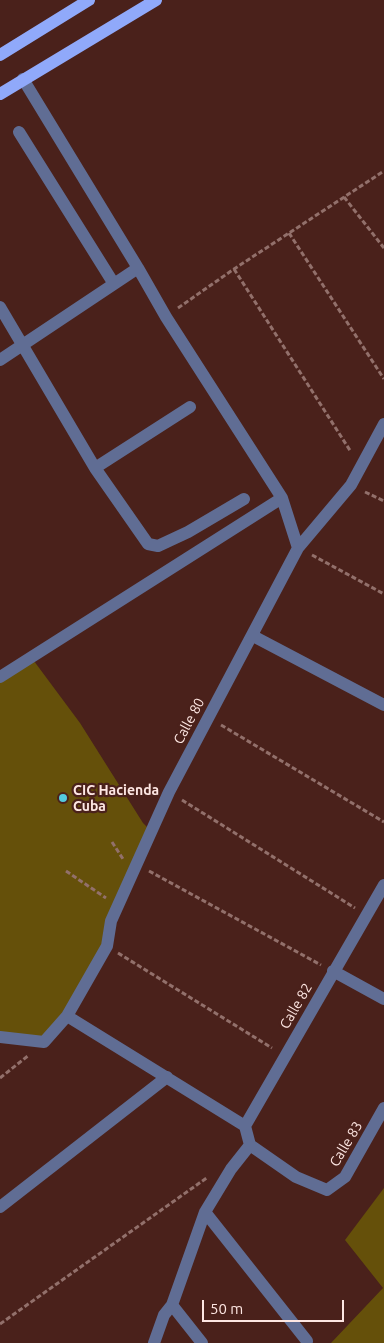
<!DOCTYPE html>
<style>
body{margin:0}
#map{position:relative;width:384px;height:1343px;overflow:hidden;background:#4a211b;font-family:Ubuntu,sans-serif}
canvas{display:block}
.scale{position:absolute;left:202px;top:1300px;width:142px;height:22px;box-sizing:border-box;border:2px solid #fee7e3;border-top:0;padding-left:6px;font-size:15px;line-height:18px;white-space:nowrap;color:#fee7e3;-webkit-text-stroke:4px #4a211b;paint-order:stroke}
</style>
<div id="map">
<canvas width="384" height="1343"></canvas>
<div class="scale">50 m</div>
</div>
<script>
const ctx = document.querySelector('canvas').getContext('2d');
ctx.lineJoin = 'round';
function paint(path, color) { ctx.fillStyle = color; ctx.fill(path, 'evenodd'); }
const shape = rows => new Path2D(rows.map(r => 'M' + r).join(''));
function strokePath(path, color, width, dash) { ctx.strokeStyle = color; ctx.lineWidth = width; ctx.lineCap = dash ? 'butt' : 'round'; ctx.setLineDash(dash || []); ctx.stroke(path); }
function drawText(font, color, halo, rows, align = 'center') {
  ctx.font = font + ' Ubuntu,sans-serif'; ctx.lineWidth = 4.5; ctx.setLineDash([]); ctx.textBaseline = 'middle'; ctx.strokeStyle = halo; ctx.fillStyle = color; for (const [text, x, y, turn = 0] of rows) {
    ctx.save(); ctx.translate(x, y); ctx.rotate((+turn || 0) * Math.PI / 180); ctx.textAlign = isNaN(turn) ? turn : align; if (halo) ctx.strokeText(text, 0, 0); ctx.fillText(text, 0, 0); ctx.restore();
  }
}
paint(shape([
 [31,657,80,723,143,823,151,831,107,946,44,1042,0,1037,0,677],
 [384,1188,384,1343,331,1343,383,1288,345,1240]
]), '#65500a');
strokePath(shape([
 [344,197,384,248],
 [289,233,384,379],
 [234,269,351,452],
 [178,308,234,269,384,171],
 [365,492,384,501],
 [312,555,384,594],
 [221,725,384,822],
 [182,800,355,908],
 [112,842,123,859],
 [66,871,106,898],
 [149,871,321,965],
 [118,953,272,1048],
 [0,1078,29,1055],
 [0,1324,208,1177]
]), '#92706b', 3, [5, 2.5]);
strokePath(shape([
 [23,79,138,268,166,317,282,498,298,548],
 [19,132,114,284],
 [0,307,95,468,148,544,158,546,188,532,244,499],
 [0,360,138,268],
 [95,468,190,407],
 [253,636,384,705],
 [0,677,282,498],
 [333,971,384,999],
 [67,1016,245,1126],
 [0,1037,44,1042,67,1016,107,946,111,921,169,792,298,548,351,485,384,424],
 [250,1145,245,1126,384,885],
 [250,1145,296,1177,327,1190,345,1177,384,1108],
 [0,1207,167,1077],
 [205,1212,307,1341],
 [172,1305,202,1343],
 [154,1343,164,1315,172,1305,205,1212,231,1169,250,1145]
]), '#606d94', 12);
strokePath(shape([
 [0,55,89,0],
 [0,94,156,0]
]), '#90a9fa', 12);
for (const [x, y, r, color] of [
 [63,798,5,"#54cade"]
]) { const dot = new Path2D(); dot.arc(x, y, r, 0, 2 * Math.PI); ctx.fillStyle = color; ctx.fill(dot); strokePath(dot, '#4a211b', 2); }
drawText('14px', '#fee7e3', '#4a211b', [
 ["Calle 80",189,721,-62],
 ["Calle 82",296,1006,-60],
 ["Calle 83",346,1144,-59]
]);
drawText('bold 14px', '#fee7e3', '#4a211b', [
 ["CIC Hacienda",73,790],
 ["Cuba",73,806]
], 'left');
</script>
